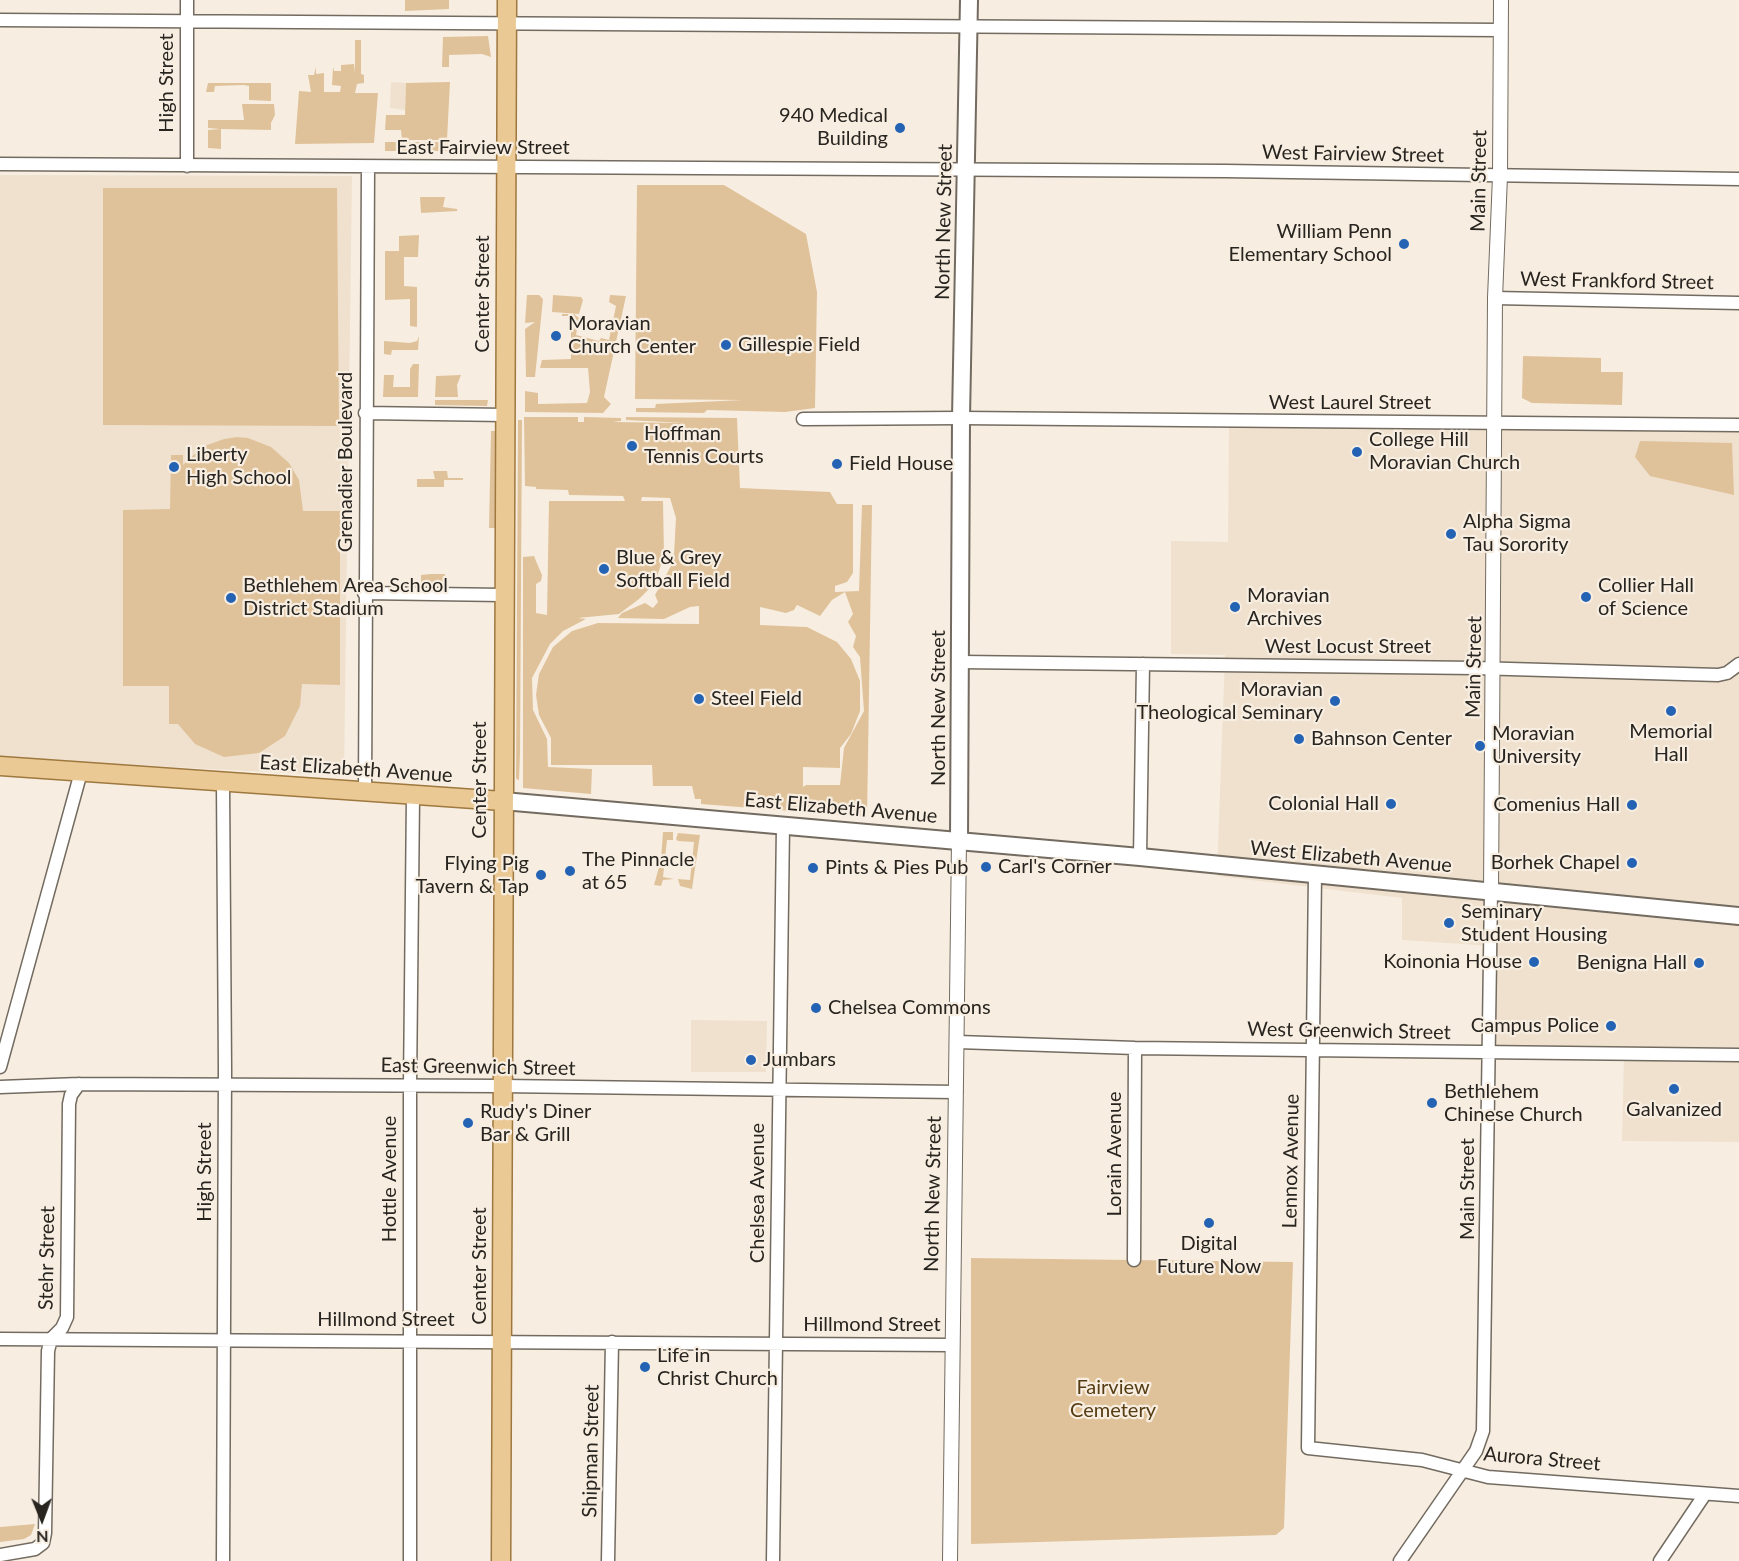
<!DOCTYPE html>
<style>
body{margin:0}
#map{position:relative;width:1739px;height:1561px;overflow:hidden;background:#f7eee1;font-family:Lato,sans-serif}
canvas{display:block}
.north{position:absolute;left:12px;top:1489px;width:60px;height:60px;-webkit-text-stroke:4px #f7eee1;paint-order:stroke;rotate:179deg;font-size:16px;font-weight:700;line-height:24px;text-align:center;color:#28241f}
.north::after{content:'';display:block;margin:auto;width:21px;height:27px;background:#28241f;clip-path:polygon(50% 0,100% 100%,50% 72%,0 100%)}
</style>
<div id="map">
<canvas width="1739" height="1561"></canvas>
<div class="north">N</div>
</div>
<script>
const ctx = document.querySelector('canvas').getContext('2d');
ctx.lineJoin = 'round';
function paint(path, color) { ctx.fillStyle = color; ctx.fill(path, 'evenodd'); }
const shape = rows => new Path2D(rows.map(r => 'M' + r).join(''));
function strokePath(path, color, width, dash) { ctx.strokeStyle = color; ctx.lineWidth = width; ctx.lineCap = dash ? 'butt' : 'round'; ctx.setLineDash(dash || []); ctx.stroke(path); }
function drawText(font, color, halo, rows, align = 'center') {
  ctx.font = font + ' Lato,sans-serif'; ctx.lineWidth = 4.5; ctx.setLineDash([]); ctx.textBaseline = 'middle'; ctx.strokeStyle = halo; ctx.fillStyle = color; for (const [text, x, y, turn = 0] of rows) {
    ctx.save(); ctx.translate(x, y); ctx.rotate((+turn || 0) * Math.PI / 180); ctx.textAlign = isNaN(turn) ? turn : align; if (halo) ctx.strokeText(text, 0, 0); ctx.fillText(text, 0, 0); ctx.restore();
  }
}
paint(shape([
 [391,82,406,83,405,110,390,108],
 [0,175,352,176,344,776,0,758],
 [1229,421,1739,425,1739,1142,1622,1141,1624,1055,1488,1052,1492,946,1402,940,1402,898,1217,876,1225,655,1171,654,1171,541,1228,542],
 [691,1020,767,1021,766,1072,691,1072]
]), '#efe1ce');
paint(shape([
 [405,0,449,0,449,9,405,11],
 [488,36,491,57,482,54,449,55,449,67,442,67,443,37],
 [355,40,361,40,361,74,364,75,364,83,357,84,355,93,378,93,374,143,295,144,299,91,311,92,308,75,314,75,316,67,316,74,324,73,324,92,340,92,341,86,332,85,333,67,334,71,341,71,341,65,354,64,355,73],
 [450,82,447,140,402,140,401,130,385,130,386,115,405,115,406,83],
 [208,83,271,83,271,101,249,100,249,86,244,85,215,86,214,92,206,92],
 [242,104,274,104,275,115,271,123,271,130,221,129,221,149,208,148,208,130,220,129,208,128,208,120,244,120],
 [385,142,447,142,453,151,385,151],
 [637,185,724,185,806,234,817,292,815,408,785,412,707,410,704,413,636,412,636,408,655,408,656,404,743,400,635,399],
 [103,188,337,188,339,426,103,425],
 [420,197,445,197,443,207,457,209,457,211,421,213],
 [419,235,418,257,404,257,404,286,417,287,417,327,410,326,410,299,385,300,385,251,399,251,399,236],
 [527,295,539,295,543,299,535,377,526,377,525,329,535,322,525,323],
 [553,295,581,297,583,300,579,314,552,312],
 [610,295,626,296,604,397,611,404,603,413,525,412,525,391,538,393,538,404,587,403,590,392,588,368,540,368,542,360,571,359,571,316,562,316,562,314,574,314,579,318,576,335,599,341,601,338,609,340,616,306,609,302],
 [419,336,418,350,392,350,391,355,384,354,384,341,410,343,417,341],
 [1523,356,1601,358,1601,372,1623,372,1622,405,1532,403,1522,398],
 [413,364,419,364,418,397,383,397,384,375,394,375,393,387,410,387,410,369],
 [436,376,461,375,457,385,458,397,435,397],
 [435,400,488,400,487,406,435,405],
 [524,417,578,417,578,422,584,422,584,417,621,418,621,421,612,422,685,423,626,420,626,417,737,418,740,488,830,492,837,504,853,504,853,573,847,582,835,586,835,592,859,591,862,505,872,505,867,817,701,804,701,799,695,799,692,786,653,786,652,765,551,765,551,738,539,715,536,695,539,674,553,647,572,631,598,623,699,624,699,606,690,607,664,619,618,618,622,613,645,603,653,608,658,602,655,595,671,566,674,554,676,518,670,498,642,497,641,501,663,501,664,555,655,583,639,599,619,614,578,618,586,619,563,631,550,644,532,678,533,710,547,739,548,767,592,769,591,794,523,788,523,557,534,556,536,561,542,575,541,581,536,584,536,613,547,615,549,501,625,501,623,496,569,495,568,490,536,489,536,487,525,486],
 [845,592,853,614,848,622,856,636,853,647,860,657,864,711,844,748,840,785,806,785,803,787,803,767,840,768,840,748,851,734,860,711,860,681,851,659,837,642,807,627,760,625,760,607,786,613,794,610,797,605,820,616,832,600],
 [518,420,522,420,520,754,519,780,518,780,516,778],
 [491,431,495,431,495,528,489,528],
 [237,437,248,438,271,447,289,463,299,480,303,511,340,511,340,685,302,684,300,706,285,736,259,753,224,757,195,744,178,724,169,724,169,686,123,686,123,510,170,509,171,455,183,455,183,465,202,447,224,439],
 [1640,441,1732,443,1734,495,1650,476,1635,457],
 [433,471,447,471,448,478,463,478,463,480,444,480,444,487,417,487,417,479,435,479],
 [431,574,445,574,445,585,421,586,421,575],
 [663,832,673,832,673,840,667,840,663,877,674,879,663,880,661,886,654,885,661,860],
 [678,833,700,835,692,889,680,886,678,879,690,880,694,842,678,841,676,839],
 [971,1258,1293,1262,1284,1528,1276,1535,971,1544],
 [35,1524,31,1535,24,1539,0,1542,0,1527]
]), '#e0c29a');
const minor = shape([
 [187,0,187,166],
 [0,20,1500,30],
 [0,164,1226,171,1739,179],
 [1495,298,1739,303],
 [365,413,505,415],
 [803,419,961,418,1739,425],
 [364,593,503,595],
 [961,662,1475,668,1718,675,1727,673,1739,664],
 [223,783,225,1070,223,1561],
 [365,792,368,167],
 [1140,857,1143,664],
 [1315,874,1308,1448,1422,1460,1488,1477,1739,1496],
 [958,1042,1135,1048,1739,1055],
 [0,1067,81,772],
 [0,1087,79,1084,502,1086,956,1092],
 [1134,1260,1135,1048],
 [0,1339,951,1345],
 [0,1555,35,1549,43,1543,45,1533,48,1351,51,1339,62,1328,67,1317,69,1104,71,1095,79,1084],
 [410,1561,410,1086,413,796],
 [608,1561,612,1342],
 [773,1561,783,826],
 [1400,1561,1476,1451,1483,1431,1491,891],
 [1660,1561,1705,1494]
]);
const tertiary = shape([
 [1491,891,1495,298,1500,176,1501,0],
 [950,1561,959,840]
]);
const secondary = shape([
 [503,801,1140,857,1739,916],
 [959,840,961,418,969,0]
]);
const primary = shape([
 [0,766,503,801],
 [501,1561,507,0]
]);
strokePath(minor, '#736b60', 15);
strokePath(tertiary, '#736b60', 16);
strokePath(secondary, '#736b60', 20);
strokePath(primary, '#9e783e', 21);
strokePath(minor, '#fff', 12);
strokePath(tertiary, '#fff', 14);
strokePath(secondary, '#fff', 16);
strokePath(primary, '#ebc995', 18);
for (const [x, y, r, color] of [
 [900,128,6,"#2463b4"],
 [1404,244,6,"#2463b4"],
 [556,336,6,"#2463b4"],
 [726,345,6,"#2463b4"],
 [632,446,6,"#2463b4"],
 [1357,452,6,"#2463b4"],
 [837,464,6,"#2463b4"],
 [174,467,6,"#2463b4"],
 [1451,534,6,"#2463b4"],
 [604,569,6,"#2463b4"],
 [1586,597,6,"#2463b4"],
 [231,598,6,"#2463b4"],
 [1235,607,6,"#2463b4"],
 [699,699,6,"#2463b4"],
 [1335,701,6,"#2463b4"],
 [1671,711,6,"#2463b4"],
 [1299,739,6,"#2463b4"],
 [1480,746,6,"#2463b4"],
 [1391,804,6,"#2463b4"],
 [1632,805,6,"#2463b4"],
 [1632,863,6,"#2463b4"],
 [986,867,6,"#2463b4"],
 [813,868,6,"#2463b4"],
 [570,871,6,"#2463b4"],
 [541,875,6,"#2463b4"],
 [1449,923,6,"#2463b4"],
 [1534,962,6,"#2463b4"],
 [1699,963,6,"#2463b4"],
 [816,1008,6,"#2463b4"],
 [1611,1026,6,"#2463b4"],
 [751,1060,6,"#2463b4"],
 [1674,1089,6,"#2463b4"],
 [1432,1103,6,"#2463b4"],
 [468,1123,6,"#2463b4"],
 [1209,1223,6,"#2463b4"],
 [645,1367,6,"#2463b4"]
]) { const dot = new Path2D(); dot.arc(x, y, r, 0, 2 * Math.PI); ctx.fillStyle = color; ctx.fill(dot); strokePath(dot, '#f7eee1', 2); }
drawText('20px', '#28241f', '#f7eee1', [
 ["High Street",167,83,-90],
 ["East Fairview Street",483,148],
 ["West Fairview Street",1353,154,1],
 ["Main Street",1479,181,-89],
 ["North New Street",944,222,-89],
 ["West Frankford Street",1617,281,1],
 ["Center Street",483,294,-90],
 ["West Laurel Street",1350,403],
 ["Grenadier Boulevard",346,462,-90],
 ["West Locust Street",1348,647],
 ["Main Street",1474,667,-89],
 ["North New Street",939,708,-90],
 ["East Elizabeth Avenue",356,769,4],
 ["Center Street",480,780,-90],
 ["East Elizabeth Avenue",841,808,5],
 ["West Elizabeth Avenue",1351,857,5],
 ["West Greenwich Street",1349,1031,1],
 ["East Greenwich Street",478,1067,1],
 ["Lorain Avenue",1115,1154,-90],
 ["Lennox Avenue",1291,1161,-89],
 ["High Street",205,1172,-90],
 ["Hottle Avenue",390,1179,-90],
 ["Main Street",1468,1189,-90],
 ["Chelsea Avenue",758,1193,-90],
 ["North New Street",933,1194,-89],
 ["Stehr Street",47,1258,-89],
 ["Center Street",480,1266,-90],
 ["Hillmond Street",386,1320],
 ["Hillmond Street",872,1325],
 ["Shipman Street",591,1451,-89],
 ["Aurora Street",1542,1459,5]
]);
drawText('20px', '#28241f', '#f7eee1', [
 ["940 Medical",888,116,"right"],
 ["Building",888,139,"right"],
 ["William Penn",1392,232,"right"],
 ["Elementary School",1392,255,"right"],
 ["Moravian",568,324],
 ["Church Center",568,347],
 ["Gillespie Field",738,345],
 ["Hoffman",644,434],
 ["Tennis Courts",644,457],
 ["College Hill",1369,440],
 ["Moravian Church",1369,463],
 ["Liberty",186,455],
 ["High School",186,478],
 ["Field House",849,464],
 ["Alpha Sigma",1463,522],
 ["Tau Sorority",1463,545],
 ["Blue & Grey",616,558],
 ["Softball Field",616,581],
 ["Bethlehem Area School",243,586],
 ["District Stadium",243,609],
 ["Collier Hall",1598,586],
 ["of Science",1598,609],
 ["Moravian",1247,596],
 ["Archives",1247,619],
 ["Moravian",1323,690,"right"],
 ["Theological Seminary",1323,713,"right"],
 ["Steel Field",711,699],
 ["Memorial",1671,732,"center"],
 ["Hall",1671,755,"center"],
 ["Moravian",1492,734],
 ["University",1492,757],
 ["Bahnson Center",1311,739],
 ["Colonial Hall",1379,804,"right"],
 ["Comenius Hall",1620,805,"right"],
 ["The Pinnacle",582,860],
 ["at 65",582,883],
 ["Borhek Chapel",1620,863,"right"],
 ["Flying Pig",529,864,"right"],
 ["Tavern & Tap",529,887,"right"],
 ["Carl's Corner",998,867],
 ["Pints & Pies Pub",825,868],
 ["Seminary",1461,912],
 ["Student Housing",1461,935],
 ["Koinonia House",1522,962,"right"],
 ["Benigna Hall",1687,963,"right"],
 ["Chelsea Commons",828,1008],
 ["Campus Police",1599,1026,"right"],
 ["Jumbars",763,1060],
 ["Bethlehem",1444,1092],
 ["Chinese Church",1444,1115],
 ["Galvanized",1674,1110,"center"],
 ["Rudy's Diner",480,1112],
 ["Bar & Grill",480,1135],
 ["Digital",1209,1244,"center"],
 ["Future Now",1209,1267,"center"],
 ["Life in",657,1356],
 ["Christ Church",657,1379]
], 'left');
drawText('20px', '#563c13', '#f7eee1', [
 ["Fairview",1113,1388],
 ["Cemetery",1113,1411]
]);
</script>
